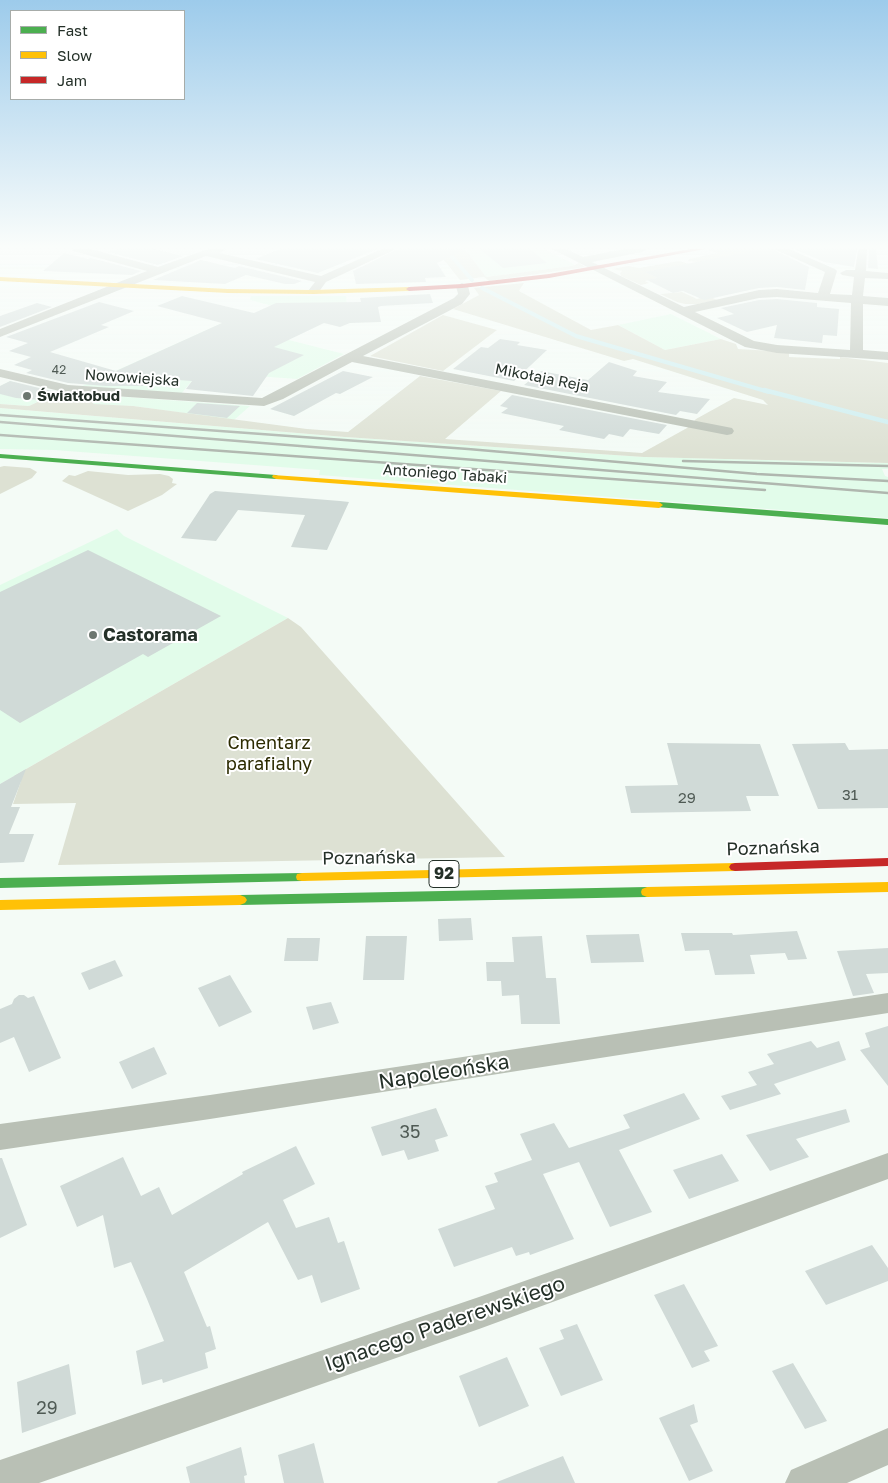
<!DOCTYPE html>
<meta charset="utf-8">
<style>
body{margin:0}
#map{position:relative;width:888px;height:1483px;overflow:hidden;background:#f4fbf6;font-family:"Golos Text",sans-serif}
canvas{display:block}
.legend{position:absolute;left:10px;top:10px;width:175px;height:90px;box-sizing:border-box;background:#fff;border:1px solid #a7aca9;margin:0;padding:6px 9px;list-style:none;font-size:15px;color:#243028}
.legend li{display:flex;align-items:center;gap:10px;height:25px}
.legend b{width:25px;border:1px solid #a7aca9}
</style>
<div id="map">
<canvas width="888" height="1483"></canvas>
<ul class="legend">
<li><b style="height:6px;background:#4caf50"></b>Fast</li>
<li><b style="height:6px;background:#ffc107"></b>Slow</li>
<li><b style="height:6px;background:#c62828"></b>Jam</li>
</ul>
</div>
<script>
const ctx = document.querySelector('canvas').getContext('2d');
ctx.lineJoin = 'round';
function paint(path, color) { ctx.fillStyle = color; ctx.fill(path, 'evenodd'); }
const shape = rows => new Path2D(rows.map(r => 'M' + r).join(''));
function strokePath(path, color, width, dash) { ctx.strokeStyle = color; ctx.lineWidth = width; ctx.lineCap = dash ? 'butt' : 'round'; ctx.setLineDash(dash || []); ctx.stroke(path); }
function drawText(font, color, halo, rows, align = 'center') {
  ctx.font = font + ' "Golos Text",sans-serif'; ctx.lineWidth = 4; ctx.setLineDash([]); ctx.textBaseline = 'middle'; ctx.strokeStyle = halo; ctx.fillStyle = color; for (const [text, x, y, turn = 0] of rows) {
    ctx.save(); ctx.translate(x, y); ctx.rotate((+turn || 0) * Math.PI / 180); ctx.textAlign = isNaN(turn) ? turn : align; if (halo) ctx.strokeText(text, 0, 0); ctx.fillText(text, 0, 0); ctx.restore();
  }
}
paint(shape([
 [465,249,543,249,574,264,573,266,486,277],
 [251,296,346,296,349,323,306,315,250,300],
 [671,314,721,339,665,350,618,325],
 [222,323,344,354,297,379,199,372,181,394,82,386],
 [10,381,57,393,29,406,0,404,0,386],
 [99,395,250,406,234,420,133,406,92,405],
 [0,408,345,437,644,457,888,463,888,469,882,469,885,476,888,477,888,518,319,475,320,470,54,450,0,449],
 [117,529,124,536,288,618,0,784,0,585]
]), '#e2fcea');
paint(shape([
 [435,249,465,249,486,277,572,266,579,263,585,267,489,281,484,277,460,280],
 [714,249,776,249,698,262,688,261,689,259,718,253,708,250],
 [679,261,689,264,646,272,657,278,645,281,649,283,641,285,621,276,620,273,622,271,612,269,628,266,639,268],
 [524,283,519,291,591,330,618,325,665,350,721,339,736,344,738,349,789,352,789,357,840,359,840,357,888,363,888,463,644,457,345,437,0,408,0,404,29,406,57,393,99,395,93,404,133,406,307,429,348,432,420,376,501,391,445,439,642,453,687,428,696,419,734,398,768,405,763,400,633,359,624,361,453,309,479,295,474,288],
 [682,292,697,299,709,296,717,300,698,304,685,304,677,302,660,294],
 [443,315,497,330,443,371,370,356],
 [4,466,30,468,37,472,32,478,0,494,0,467],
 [88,471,128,475,160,474,169,476,173,479,172,483,177,484,162,495,128,511,62,481,69,475,75,476],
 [288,618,301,627,505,857,58,865,76,803,13,804,21,781,14,776]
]), '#dde1d3');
strokePath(shape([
 [446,250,472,280],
 [482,288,576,336,769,392]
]), '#ceeef0', 4);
strokePath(shape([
 [764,390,888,422]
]), '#ceeef0', 4.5);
paint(shape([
 [116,249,154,249,183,256,158,265,108,252],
 [280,249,377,249,318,273,255,259],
 [398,249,465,249,437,263,446,277,425,278,426,282,356,284,353,271],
 [480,249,530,249,547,263,503,268],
 [763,249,772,249,809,267,805,290,777,287,759,288,704,300,683,291,673,293,647,280,657,278,645,272],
 [794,249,857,249,854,267,824,262],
 [869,249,876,249,878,269,868,268],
 [64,253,88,259,91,258,141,271,132,275,43,271],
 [201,260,235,268,239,266,302,281,294,284,285,284,246,275,225,284,153,280],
 [430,294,433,303,381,306,378,307,381,322,350,323,340,327,324,323,274,347,304,355,269,373,253,396,186,389,192,381,150,378,143,386,106,386,68,383,26,373,32,370,14,365,31,357,9,351,28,343,6,337,99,302,134,311,101,325,109,327,50,352,116,371,222,323,157,306,182,296,254,313,276,303,361,302,360,298],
 [777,299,817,303,817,307,839,309,837,336,823,335,822,343,774,338,777,325,747,332,717,318,734,314,721,308,759,300],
 [37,303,52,307,0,327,0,316],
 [500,339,520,342,517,345,547,350,514,381,453,369,481,347,488,348],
 [609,362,637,371,633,376,667,382,658,392,710,399,697,414,680,411,676,415,524,385,541,371,588,380],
 [343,371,373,377,340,394,336,393,294,416,270,409],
 [10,381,56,392,41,400,16,398,0,394,0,386],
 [512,395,667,425,659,434,630,429,623,437,609,434,604,439,559,430,564,426,501,413,508,408,500,406],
 [197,403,240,406,227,418,187,413],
 [215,491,340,501,349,502,327,550,291,547,305,515,238,510,216,541,181,538,210,494],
 [88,550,221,616,148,657,143,654,20,723,0,710,0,592],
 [667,743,760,744,779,796,746,796,751,811,631,813,625,786,678,785],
 [845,743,849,750,888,749,888,808,818,809,792,744],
 [26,769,11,807,20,807,9,834,34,834,24,862,0,863,0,784],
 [471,918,473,940,439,941,438,919],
 [797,931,807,959,788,960,785,953,750,955,755,974,715,975,709,950,685,951,681,933,732,933,733,935],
 [639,934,644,962,591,963,586,935],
 [366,936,407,936,404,980,363,980],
 [542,936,546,978,556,978,560,1024,521,1024,519,995,502,996,501,981,487,981,486,962,514,962,512,937],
 [287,938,320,938,318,961,284,961],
 [888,948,888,973,866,974,874,993,853,996,837,951],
 [115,960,123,976,89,990,81,973],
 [230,975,252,1012,219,1027,198,988],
 [19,995,24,995,28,998,34,996,61,1058,29,1072,14,1037,0,1043,0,1009,12,1004,14,999],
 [331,1002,339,1023,313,1030,306,1007],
 [888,1026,888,1086,860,1050,870,1047,865,1033],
 [811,1041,817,1048,839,1041,846,1060,774,1084,781,1094,730,1110,721,1096,757,1085,748,1072,774,1064,767,1054],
 [154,1047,167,1074,132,1089,119,1062],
 [684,1093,700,1119,619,1150,652,1212,610,1227,579,1162,543,1174,574,1239,530,1255,529,1252,516,1256,512,1247,454,1267,438,1229,495,1209,485,1186,498,1182,494,1173,532,1160,520,1134,554,1123,569,1148,630,1128,623,1115],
 [436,1108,448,1136,435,1140,439,1151,408,1160,404,1150,382,1156,371,1127],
 [846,1109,850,1122,796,1139,809,1157,770,1171,746,1135],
 [296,1146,315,1184,283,1200,296,1228,329,1217,338,1243,344,1241,360,1289,321,1303,312,1275,298,1280,268,1222,184,1272,207,1327,210,1326,216,1349,205,1353,208,1368,163,1383,162,1379,142,1385,136,1351,164,1341,147,1299,131,1262,114,1268,103,1215,77,1227,60,1186,123,1157,141,1196,159,1187,172,1215,243,1174,242,1172],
 [722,1154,739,1181,689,1199,673,1170],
 [0,1158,2,1158,27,1225,0,1238],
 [872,1245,888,1268,888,1281,826,1305,805,1271],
 [684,1284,718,1346,704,1351,710,1361,692,1368,654,1295],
 [577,1324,603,1380,561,1396,539,1348,564,1339,560,1330],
 [507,1357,529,1406,479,1427,459,1376],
 [793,1363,827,1421,805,1429,772,1371],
 [69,1364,76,1414,22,1433,17,1382],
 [694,1404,698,1422,690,1425,713,1471,689,1481,659,1418],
 [314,1443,324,1483,284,1483,278,1455],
 [241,1447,247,1475,244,1476,245,1483,190,1483,186,1467],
 [563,1456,575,1483,498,1483,497,1482]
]), '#d0dad7');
paint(shape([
 [72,249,90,249,158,267,208,249,226,249,219,253,321,276,382,249,396,249,326,282,318,293,314,294,308,291,315,282,206,256,0,337,0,329,147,271,73,251,72,249],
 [552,249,566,249,583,257,625,249,647,249,642,252,592,262,684,307,759,290,777,289,818,293,825,272,774,249,789,249,835,269,837,271,830,294,852,295,854,277,842,275,840,273,846,270,855,270,858,251,859,249,867,249,866,271,888,273,888,279,865,278,863,296,888,298,888,306,863,304,863,350,888,352,888,360,777,353,745,347,552,249],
 [777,297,851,303,850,350,777,345,754,341,695,312,759,298,777,297],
 [462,283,468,286,470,294,462,304,363,356,727,427,732,428,734,431,732,434,727,435,352,362,283,399,264,406,68,393,0,377,0,369,68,385,262,398,454,298,458,294,456,286,462,283],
 [888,993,888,1013,210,1119,0,1150,0,1124,210,1095,888,993],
 [888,1153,888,1179,479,1329,39,1483,0,1483,0,1460,479,1297,888,1153],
 [888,1428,888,1465,847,1483,785,1483,791,1470,888,1428]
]), '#b9c0b5');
paint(shape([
 [0,454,276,475,280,477,276,479,0,458,0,454],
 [659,502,888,519,888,525,656,507,655,505,659,502],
 [302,873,307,874,308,877,307,880,302,881,0,888,0,878,302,873],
 [647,887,652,889,653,892,652,895,647,897,240,905,235,903,233,900,235,897,240,895,647,887]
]), '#4caf50');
paint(shape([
 [0,277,228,289,313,290,409,287,412,289,409,291,313,294,228,293,0,281,0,277],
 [273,475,659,502,663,505,659,508,276,479,272,477,273,475],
 [735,863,739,864,741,867,739,870,735,871,302,881,297,880,296,877,297,874,302,873,735,863],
 [888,882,888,892,647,897,642,895,641,892,642,889,647,887,888,882],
 [240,895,245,897,247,900,245,903,240,905,0,910,0,900,240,895]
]), '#ffc107');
paint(shape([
 [691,249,705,249,549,278,462,288,409,291,406,289,409,287,462,284,549,274,691,249],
 [888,858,888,866,735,871,731,870,729,867,731,864,735,863,888,858]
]), '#c62828');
strokePath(shape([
 [0,415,468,449,757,474,888,481],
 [0,422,888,493],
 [0,435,765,490],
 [683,461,888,466]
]), '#b0b7af', 2.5);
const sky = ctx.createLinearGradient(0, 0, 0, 457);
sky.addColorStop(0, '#9dcbeb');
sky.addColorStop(0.54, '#fafdfb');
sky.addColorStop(1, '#fafdfb00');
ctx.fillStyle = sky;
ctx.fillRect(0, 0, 888, 457);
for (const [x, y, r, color] of [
 [27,396,5,"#6d7770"],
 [93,635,5,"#6d7770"]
]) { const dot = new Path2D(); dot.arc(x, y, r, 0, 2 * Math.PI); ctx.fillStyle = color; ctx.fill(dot); strokePath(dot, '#fff', 2); }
drawText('12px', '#4f5a54', null, [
 ["42",59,370]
]);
drawText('15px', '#243028', '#fff', [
 ["Nowowiejska",132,378,4],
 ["Mikołaja Reja",542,378,11],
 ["Antoniego Tabaki",445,474,4]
]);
drawText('bold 15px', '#243028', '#fff', [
 ["Światłobud",37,396]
], 'left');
drawText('15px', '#4f5a54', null, [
 ["31",850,795],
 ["29",687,798]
]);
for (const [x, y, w] of [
 [444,874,30]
]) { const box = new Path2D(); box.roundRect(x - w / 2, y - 13.5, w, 27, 4); ctx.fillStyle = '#fff'; ctx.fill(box); strokePath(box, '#243028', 1); }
drawText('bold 16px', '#243028', null, [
 ["92",444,874]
]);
drawText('bold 18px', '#243028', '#fff', [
 ["Castorama",103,635]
], 'left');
drawText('18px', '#2c2b00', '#fff', [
 ["Cmentarz",269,743],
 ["parafialny",269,764]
]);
drawText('18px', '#243028', '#fff', [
 ["Poznańska",773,848,-2],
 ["Poznańska",369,858,-1]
]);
drawText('18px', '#4f5a54', null, [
 ["35",410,1132],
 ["29",47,1408]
]);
drawText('21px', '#243028', '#fff', [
 ["Napoleońska",444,1072,-9],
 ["Ignacego Paderewskiego",445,1324,-19]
]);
</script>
